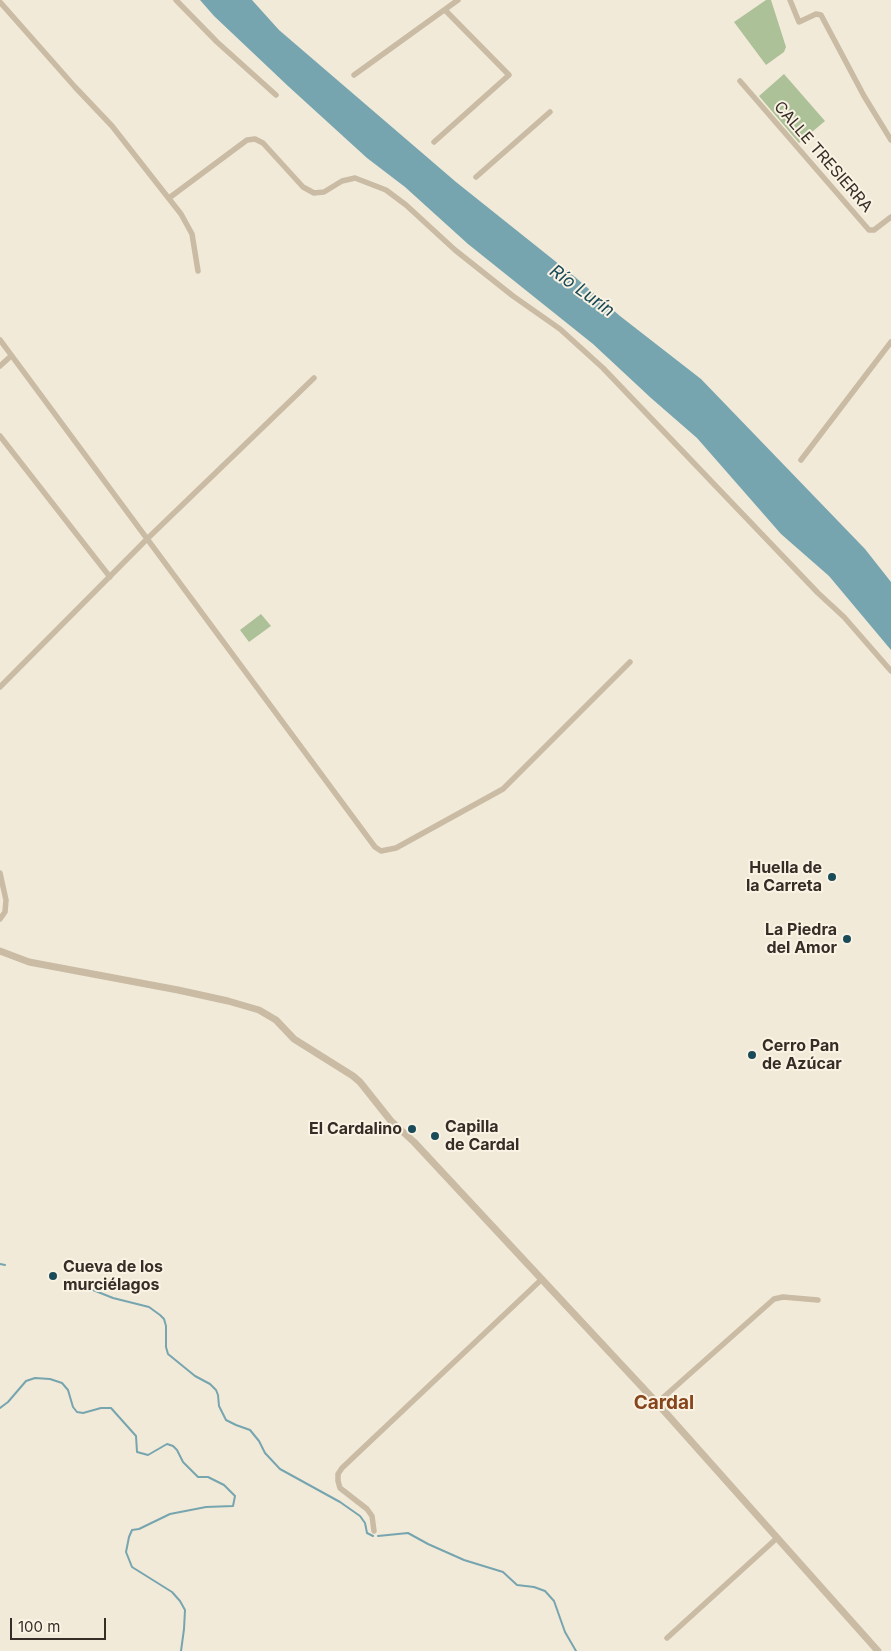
<!DOCTYPE html>
<meta charset="utf-8">
<style>
body{margin:0}
#map{position:relative;width:891px;height:1651px;overflow:hidden;background:#f2ead8;font-family:Inter,sans-serif}
canvas{display:block}
.scale{position:absolute;left:10px;top:1618px;width:96px;height:22px;box-sizing:border-box;border:2px solid #352d26;border-top:0;padding-left:6px;font-size:15px;line-height:18px;white-space:nowrap;color:#352d26;-webkit-text-stroke:4px #faf3e4;paint-order:stroke}
</style>
<div id="map">
<canvas width="891" height="1651"></canvas>
<div class="scale">100 m</div>
</div>
<script>
const ctx = document.querySelector('canvas').getContext('2d');
ctx.lineJoin = 'round';
function paint(path, color) { ctx.fillStyle = color; ctx.fill(path, 'evenodd'); }
const shape = rows => new Path2D(rows.map(r => 'M' + r).join(''));
function strokePath(path, color, width, dash) { ctx.strokeStyle = color; ctx.lineWidth = width; ctx.lineCap = dash ? 'butt' : 'round'; ctx.setLineDash(dash || []); ctx.stroke(path); }
function drawText(font, color, halo, rows, align = 'center') {
  ctx.font = font + ' Inter,sans-serif'; ctx.lineWidth = 4; ctx.setLineDash([]); ctx.textBaseline = 'middle'; ctx.strokeStyle = halo; ctx.fillStyle = color; for (const [text, x, y, turn = 0] of rows) {
    ctx.save(); ctx.translate(x, y); ctx.rotate((+turn || 0) * Math.PI / 180); ctx.textAlign = isNaN(turn) ? turn : align; if (halo) ctx.strokeText(text, 0, 0); ctx.fillText(text, 0, 0); ctx.restore();
  }
}
paint(shape([
 [766,0,771,0,786,47,784,52,766,65,734,22],
 [784,74,825,121,799,143,759,96],
 [261,614,271,626,249,642,240,630]
]), '#adc198');
paint(shape([
 [200,0,252,0,279,30,456,182,575,277,620,316,701,379,865,549,891,582,891,650,829,576,781,534,697,438,651,398,593,344,468,244,405,187,367,158,288,86,214,16]
]), '#76a5b0');
strokePath(shape([
 [0,1264,5,1265],
 [83,1286,113,1298,149,1307,160,1315,164,1319,166,1326,166,1347,168,1354,195,1376,210,1384,216,1390,218,1395,219,1406,226,1420,236,1425,250,1430,259,1441,265,1453,280,1469,340,1502,360,1516,365,1523,367,1533,373,1536],
 [0,1408,8,1402,26,1381,35,1378,50,1379,62,1383,68,1390,73,1407,77,1412,83,1413,101,1408,111,1408,136,1436,137,1452,148,1455,167,1444,173,1446,177,1450,183,1462,198,1477,208,1477,224,1485,235,1496,233,1506,206,1507,170,1514,139,1529,132,1530,129,1537,126,1552,132,1567,172,1592,180,1601,185,1610,184,1629,181,1651],
 [378,1536,408,1533,428,1544,464,1560,503,1572,517,1585,534,1587,545,1591,554,1601,565,1632,576,1651]
]), '#76a5b0', 2);
strokePath(shape([
 [176,0,217,42,276,95],
 [790,0,799,22,816,14,821,15,864,96,891,140],
 [0,2,75,87,112,126,181,214,192,234,198,271],
 [354,75,458,0],
 [740,81,869,230,874,230,891,217],
 [434,142,509,75,445,10],
 [476,177,550,112],
 [169,198,247,140,255,139,263,143,303,187,314,193,324,192,342,181,355,178,386,190,406,205,455,250,513,296,560,329,603,368,818,593,844,617,891,671],
 [0,340,375,847,381,851,396,848,503,789,630,662],
 [0,366,11,356],
 [0,436,110,577],
 [801,460,891,342],
 [0,687,147,539,314,378],
 [0,873,6,900,5,912,0,919],
 [657,1403,774,1299,783,1297,818,1300],
 [374,1531,372,1516,367,1509,340,1488,338,1481,338,1474,342,1468,542,1279],
 [667,1638,777,1538]
]), '#cabba4', 5.5);
strokePath(shape([
 [0,951,29,962,178,990,228,1001,259,1010,276,1020,294,1039,353,1076,360,1082,391,1121,414,1142,657,1403,878,1651]
]), '#cabba4', 7);
for (const [x, y, r, color] of [
 [832,877,5,"#1a4b58"],
 [847,939,5,"#1a4b58"],
 [752,1055,5,"#1a4b58"],
 [412,1129,5,"#1a4b58"],
 [435,1136,5,"#1a4b58"],
 [53,1276,5,"#1a4b58"]
]) { const dot = new Path2D(); dot.arc(x, y, r, 0, 2 * Math.PI); ctx.fillStyle = color; ctx.fill(dot); strokePath(dot, '#faf3e4', 2); }
drawText('16px', '#352d26', '#faf3e4', [
 ["CALLE TRESIERRA",823,157,49]
]);
drawText('bold 16px', '#352d26', '#faf3e4', [
 ["Huella de",822,868],
 ["la Carreta",822,886],
 ["La Piedra",837,930],
 ["del Amor",837,948],
 ["Cerro Pan",762,1046,"left"],
 ["de Azúcar",762,1064,"left"],
 ["Capilla",445,1127,"left"],
 ["de Cardal",445,1145,"left"],
 ["El Cardalino",402,1129],
 ["Cueva de los",63,1267,"left"],
 ["murciélagos",63,1285,"left"]
], 'right');
drawText('italic 18px', '#1a4b58', '#faf3e4', [
 ["Río Lurín",582,291,36]
]);
drawText('bold 19px', '#87451c', '#faf3e4', [
 ["Cardal",664,1403]
]);
</script>
